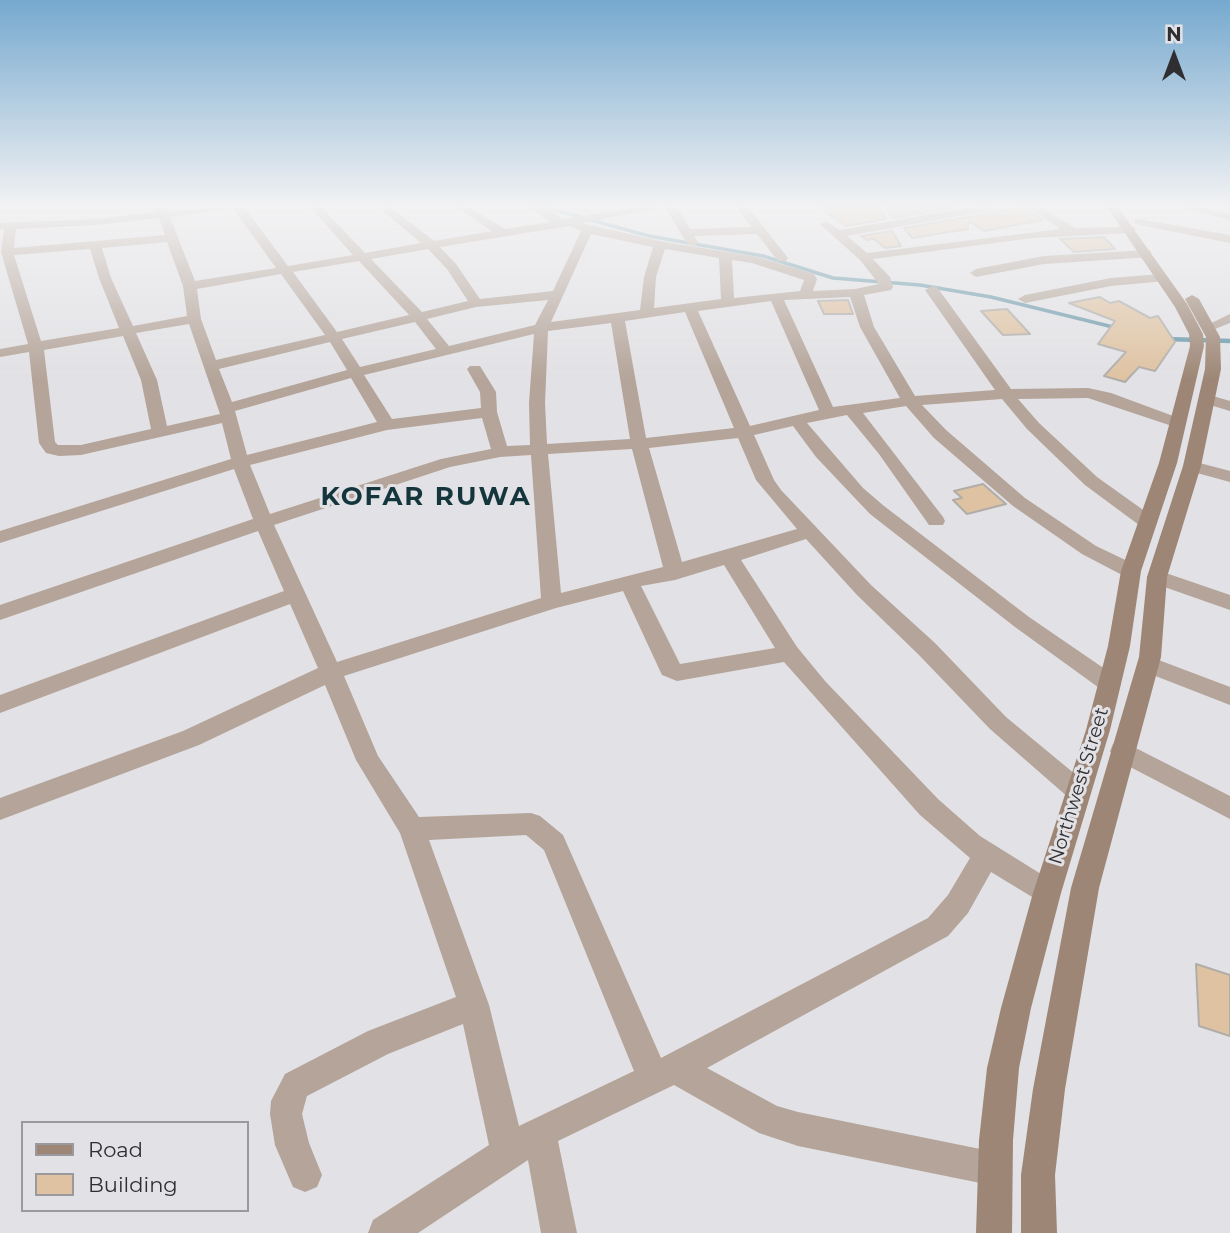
<!DOCTYPE html>
<style>
body{margin:0}
#map{position:relative;width:1230px;height:1233px;overflow:hidden;background:#e2e1e5;font-family:Montserrat,sans-serif}
canvas{display:block}
.legend{position:absolute;left:21px;top:1121px;width:228px;height:91px;box-sizing:border-box;background:#e2e1e5;border:2px solid #9a999d;margin:0;padding:9px 12px;list-style:none;font-size:21px;color:#2f2e30}
.legend li{display:flex;align-items:center;gap:14px;height:35px}
.legend b{width:35px;border:2px solid #9a999d}
.north{position:absolute;left:1139px;top:21px;width:70px;height:70px;-webkit-text-stroke:5px #e2e1e5;paint-order:stroke;rotate:0deg;font-size:19px;font-weight:700;line-height:28px;text-align:center;color:#2f2e30}
.north::after{content:'';display:block;margin:auto;width:24px;height:32px;background:#2f2e30;clip-path:polygon(50% 0,100% 100%,50% 72%,0 100%)}
</style>
<div id="map">
<canvas width="1230" height="1233"></canvas>
<ul class="legend">
<li><b style="height:9px;background:#9d8675"></b>Road</li>
<li><b style="height:19px;background:#dfc2a1"></b>Building</li>
</ul>
<div class="north">N</div>
</div>
<script>
const ctx = document.querySelector('canvas').getContext('2d');
ctx.lineJoin = 'round';
const shape = rows => new Path2D(rows.map(r => 'M' + r).join(''));
function strokePath(path, color, width, dash) { ctx.strokeStyle = color; ctx.lineWidth = width; ctx.lineCap = dash ? 'butt' : 'round'; ctx.setLineDash(dash || []); ctx.stroke(path); }
function paint(path, color) { ctx.fillStyle = color; ctx.fill(path, 'evenodd'); }
function drawText(font, color, halo, rows, align = 'center') {
  ctx.font = font + ' Montserrat,sans-serif'; ctx.lineWidth = 6; ctx.setLineDash([]); ctx.textBaseline = 'middle'; ctx.strokeStyle = halo; ctx.fillStyle = color; for (const [text, x, y, turn = 0] of rows) {
    ctx.save(); ctx.translate(x, y); ctx.rotate((+turn || 0) * Math.PI / 180); ctx.textAlign = isNaN(turn) ? turn : align; if (halo) ctx.strokeText(text, 0, 0); ctx.fillText(text, 0, 0); ctx.restore();
  }
}
strokePath(shape([
 [544,207,649,236,763,256,833,278,920,285,991,297,1117,328]
]), '#6c99aa', 3.5);
strokePath(shape([
 [1166,339,1230,341]
]), '#6c99aa', 4.5);
const building = shape([
 [818,207,879,207,886,219,846,226,818,207],
 [884,207,956,207,894,218,884,207],
 [1026,207,1043,220,984,231,968,221,968,229,912,238,904,228,1026,207],
 [892,231,901,246,885,248,874,239,867,240,861,236,892,231],
 [1104,237,1115,249,1074,252,1060,239,1104,237],
 [1100,297,1110,303,1119,301,1150,318,1158,316,1175,342,1155,371,1139,367,1125,382,1104,376,1126,352,1098,344,1115,321,1069,303,1100,297],
 [848,300,853,314,824,314,818,301,848,300],
 [1007,309,1030,334,1003,335,981,311,1007,309],
 [983,484,1006,504,967,514,953,500,962,498,954,491,983,484],
 [1196,964,1230,975,1230,1036,1199,1026,1196,964]
]);
paint(building, '#dfc2a1');
strokePath(building, '#b0ada9', 2);
paint(shape([
 [154,207,166,207,167,211,244,207,288,266,353,255,310,207,321,207,365,253,421,243,378,207,390,207,434,241,492,231,456,207,469,207,505,229,551,222,528,207,542,207,564,219,637,207,663,207,582,223,660,241,758,257,814,274,817,279,813,291,855,289,879,284,860,260,822,226,820,224,826,221,840,230,972,207,997,207,992,210,847,236,867,253,1060,229,1029,207,1042,207,1075,228,1134,227,1136,229,1130,233,1033,238,873,259,890,277,893,287,891,290,864,295,874,327,915,396,995,390,925,290,932,286,937,287,1011,389,1088,388,1111,393,1184,420,1186,423,1184,426,1178,428,1088,398,1018,399,1039,423,1097,477,1153,517,1155,521,1146,527,1139,525,1085,485,1027,429,1002,399,922,405,946,430,1025,498,1096,546,1138,566,1141,571,1138,576,1124,576,1082,554,1013,506,934,438,906,406,863,413,943,517,945,521,943,525,929,525,879,454,847,415,807,423,863,488,884,506,1029,617,1118,678,1121,684,1118,690,1110,692,1102,690,1015,627,870,514,816,457,793,426,754,435,774,480,781,490,871,585,935,643,1006,717,1087,784,1091,791,1087,798,1078,801,1069,798,990,729,919,655,857,595,806,539,741,560,797,647,825,681,938,799,980,836,1057,884,1061,893,1057,902,1047,906,991,872,968,913,948,936,707,1068,777,1106,798,1112,995,1152,1007,1157,1012,1169,1007,1181,995,1186,798,1146,759,1133,674,1085,558,1141,577,1233,541,1233,528,1160,418,1233,368,1233,373,1220,489,1145,463,1024,388,1054,307,1096,302,1114,309,1143,322,1175,317,1187,305,1192,293,1187,275,1145,270,1114,271,1101,285,1074,368,1031,456,997,400,833,356,760,325,685,199,745,0,820,0,798,183,731,318,668,290,604,0,713,0,695,284,591,258,531,0,620,0,605,253,519,234,469,0,543,0,531,231,459,222,423,81,455,59,456,46,453,39,443,29,352,0,357,0,349,28,344,1,252,4,229,0,229,0,223,96,219,156,212,154,207],
 [233,208,276,268,195,281,170,217,233,208],
 [159,218,165,235,14,248,16,229,96,225,159,218],
 [569,226,581,231,553,291,480,299,456,264,440,247,569,226],
 [591,234,653,247,644,277,640,310,551,322,591,234],
 [167,242,183,286,187,316,133,326,111,278,102,248,167,242],
 [90,249,99,278,119,328,41,341,14,255,90,249],
 [428,249,447,269,468,301,422,312,371,259,428,249],
 [665,249,719,258,721,299,654,308,656,277,665,249],
 [732,260,752,263,804,280,800,291,734,298,732,260],
 [359,261,409,315,337,332,293,272,359,261],
 [281,274,325,335,216,360,201,319,197,289,281,274],
 [850,297,860,327,900,398,833,407,784,300,850,297],
 [548,300,535,325,449,346,427,319,476,307,548,300],
 [771,301,819,410,750,426,698,311,771,301],
 [685,312,734,428,646,438,625,321,685,312],
 [415,322,436,349,360,367,342,339,415,322],
 [611,323,630,439,547,444,545,403,548,331,611,323],
 [189,324,220,414,167,426,157,380,136,333,189,324],
 [534,334,529,403,530,445,507,446,497,412,496,392,480,366,470,366,467,369,480,392,481,408,392,419,364,375,534,334],
 [123,336,141,380,151,429,81,445,58,445,55,442,44,350,123,336],
 [330,342,347,370,232,402,219,369,330,342],
 [351,378,377,422,247,455,235,411,351,378],
 [482,418,491,449,441,459,270,514,250,465,387,430,482,418],
 [738,438,756,480,797,529,682,562,649,448,738,438],
 [632,449,663,567,561,593,548,454,632,449],
 [531,455,541,598,337,662,274,525,450,467,500,457,531,455],
 [724,565,775,648,680,664,641,586,675,580,724,565],
 [623,591,662,675,677,681,784,662,920,815,970,858,948,895,928,918,661,1058,563,835,540,816,531,813,419,817,378,756,344,676,556,608,623,591],
 [526,835,544,850,634,1071,519,1126,489,1005,429,840,526,835],
 [665,207,677,207,690,229,751,227,737,207,748,207,788,258,786,261,778,261,757,234,694,236,698,242,696,245,688,245,665,207],
 [1180,207,1201,207,1230,214,1230,220,1180,207],
 [1139,219,1230,235,1230,243,1135,224,1135,220,1139,219],
 [1147,250,1151,251,1151,257,1044,264,976,277,970,273,976,269,1044,256,1147,250],
 [1161,274,1167,278,1166,281,1111,286,1025,303,1018,299,1025,295,1111,278,1161,274],
 [1230,314,1230,323,1210,331,1203,327,1230,314],
 [1206,394,1230,401,1230,411,1200,402,1198,399,1206,394],
 [1192,461,1230,471,1230,482,1186,470,1183,466,1186,462,1192,461],
 [1157,570,1230,595,1230,610,1150,582,1147,577,1150,572,1157,570],
 [1148,656,1230,687,1230,705,1140,670,1137,664,1140,658,1148,656],
 [1122,741,1230,796,1230,819,1113,758,1110,751,1113,744,1122,741]
]), '#b4a499');
paint(shape([
 [1107,207,1118,207,1187,304,1203,334,1204,346,1177,463,1141,571,1130,646,1110,730,1061,893,1031,1008,1019,1068,1013,1140,1012,1233,976,1233,979,1140,987,1068,1001,1008,1033,893,1086,730,1108,646,1121,571,1159,463,1190,346,1189,334,1175,307,1107,207],
 [1192,295,1199,299,1220,337,1221,369,1201,466,1167,577,1161,657,1099,888,1065,1089,1055,1175,1057,1233,1021,1233,1021,1175,1033,1089,1071,888,1139,657,1147,577,1183,466,1205,369,1206,337,1185,299,1192,295]
]), '#9d8675');
const sky = ctx.createLinearGradient(0, 0, 0, 380);
sky.addColorStop(0, '#76a9cf');
sky.addColorStop(0.54, '#f2f2f3');
sky.addColorStop(1, '#f2f2f300');
ctx.fillStyle = sky;
ctx.fillRect(0, 0, 1230, 380);
drawText('19px', '#2f2e30', '#e2e1e5', [
 ["Northwest Street",1079,786,-73]
]);
ctx.letterSpacing = '2px';
drawText('bold 26px', '#15353d', '#e2e1e5', [
 ["KOFAR RUWA",426,497]
]);
ctx.letterSpacing = '0px';
</script>
